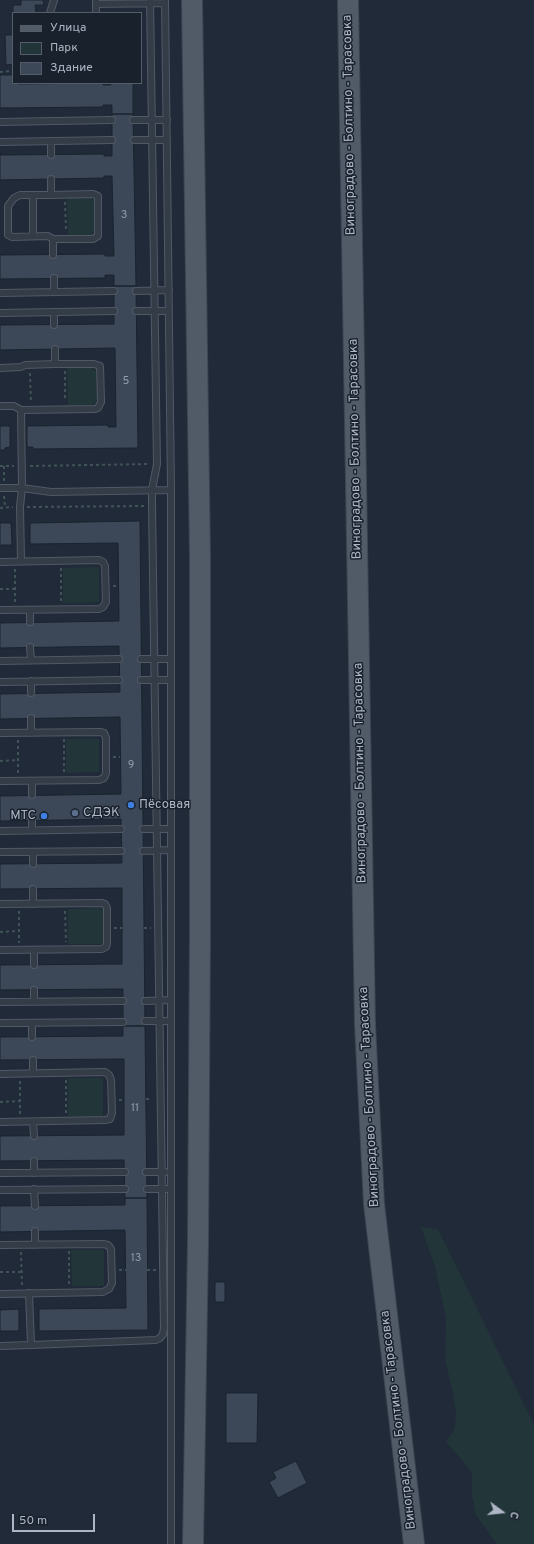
<!DOCTYPE html>
<meta charset="utf-8">
<style>
body{margin:0}
#map{position:relative;width:534px;height:1544px;overflow:hidden;background:#202a38;font-family:Overpass,sans-serif}
canvas{display:block}
.legend{position:absolute;left:12px;top:12px;width:130px;height:72px;box-sizing:border-box;background:#19212d;border:1px solid #555d6a;margin:0;padding:5px 7px;list-style:none;font-size:12px;color:#aeb6c5}
.legend li{display:flex;align-items:center;gap:8px;height:20px}
.legend b{width:20px;border:1px solid #555d6a}
.north{position:absolute;left:482px;top:1492px;width:40px;height:40px;-webkit-text-stroke:3px #19212d;paint-order:stroke;rotate:105deg;font-size:11px;font-weight:700;line-height:16px;text-align:center;color:#aeb6c5}
.north::after{content:'';display:block;margin:auto;width:14px;height:18px;background:#aeb6c5;clip-path:polygon(50% 0,100% 100%,50% 72%,0 100%)}
.scale{position:absolute;left:12px;top:1514px;width:83px;height:18px;box-sizing:border-box;border:2px solid #aeb6c5;border-top:0;padding-left:5px;font-size:12px;line-height:14px;white-space:nowrap;color:#aeb6c5;-webkit-text-stroke:3px #19212d;paint-order:stroke}
</style>
<div id="map">
<canvas width="534" height="1544"></canvas>
<ul class="legend">
<li><b style="height:5px;background:#515b68"></b>Улица</li>
<li><b style="height:11px;background:#223639"></b>Парк</li>
<li><b style="height:11px;background:#3c4858"></b>Здание</li>
</ul>
<div class="north">С</div>
<div class="scale">50 m</div>
</div>
<script>
const ctx = document.querySelector('canvas').getContext('2d');
ctx.lineJoin = 'round';
function paint(path, color) { ctx.fillStyle = color; ctx.fill(path, 'evenodd'); }
const shape = rows => new Path2D(rows.map(r => 'M' + r).join(''));
function strokePath(path, color, width, dash) { ctx.strokeStyle = color; ctx.lineWidth = width; ctx.lineCap = dash ? 'butt' : 'round'; ctx.setLineDash(dash || []); ctx.stroke(path); }
function drawText(font, color, halo, rows, align = 'center') {
  ctx.font = font + ' Overpass,sans-serif'; ctx.lineWidth = 3; ctx.setLineDash([]); ctx.textBaseline = 'middle'; ctx.strokeStyle = halo; ctx.fillStyle = color; for (const [text, x, y, turn = 0] of rows) {
    ctx.save(); ctx.translate(x, y); ctx.rotate((+turn || 0) * Math.PI / 180); ctx.textAlign = isNaN(turn) ? turn : align; if (halo) ctx.strokeText(text, 0, 0); ctx.fillText(text, 0, 0); ctx.restore();
  }
}
paint(shape([
 [67,198,90,198,94,201,94,231,90,235,68,235],
 [67,368,91,368,96,371,97,400,92,405,68,405],
 [99,567,99,602,63,603,63,568],
 [66,739,99,739,99,772,66,773],
 [103,908,104,944,68,944,68,909],
 [68,1078,103,1078,103,1116,68,1116],
 [421,1227,438,1229,534,1425,534,1544,497,1544,476,1515,472,1496,472,1473,462,1460,446,1442,455,1428,456,1412,453,1394,445,1359,446,1318,435,1267],
 [71,1250,104,1250,104,1286,72,1286]
]), '#223639');
const building = shape([
 [21,0,43,0,44,5,35,5,36,13,13,13,13,5,21,5,21,0],
 [5,35,13,35,13,64,6,65,5,35],
 [0,75,13,75,13,83,20,84,103,83,103,85,111,85,111,83,133,83,133,114,112,114,112,105,103,105,103,107,0,108,0,75],
 [112,114,133,114,136,286,114,286,114,275,105,275,105,278,0,279,0,255,105,254,105,256,114,256,112,176,104,176,104,178,0,180,0,153,0,155,104,154,104,156,112,156,112,114],
 [114,286,136,286,138,448,33,449,33,447,27,447,27,426,108,425,108,427,116,427,115,348,0,350,0,325,114,324,114,286],
 [0,426,10,426,10,447,5,448,5,450,0,450,0,426],
 [140,521,145,1026,123,1026,123,989,0,990,0,965,122,964,122,888,0,889,0,864,122,863,121,819,0,821,0,796,121,794,120,717,0,719,0,694,120,692,119,646,0,648,0,623,119,621,118,543,30,544,30,523,140,521],
 [0,523,11,523,12,545,0,545,0,523],
 [123,1026,145,1026,147,1198,125,1198,124,1160,0,1161,0,1136,124,1135,124,1059,0,1060,0,1037,123,1036,123,1026],
 [125,1198,147,1198,148,1330,39,1331,39,1309,126,1308,125,1230,0,1232,0,1206,125,1205,125,1198],
 [215,1282,225,1282,225,1302,215,1302,215,1282],
 [19,1309,19,1331,0,1331,0,1310,19,1309],
 [226,1393,258,1393,257,1443,226,1443,226,1393],
 [296,1461,307,1483,278,1498,269,1482,276,1478,273,1472,296,1461]
]);
paint(building, '#3c4858');
strokePath(building, '#1b232f', 1);
const service = shape([
 [96,0,96,4,165,3],
 [165,0,171,490,171,1544],
 [96,4,96,13],
 [50,13,54,0],
 [133,120,167,120],
 [0,122,112,120],
 [134,140,167,140],
 [51,141,51,155],
 [0,142,112,140],
 [51,179,51,195,93,194,98,196,98,236,93,239,53,239,53,255],
 [33,195,33,236],
 [51,195,20,195,14,198,8,206,8,235,12,237,48,236,53,239],
 [54,278,54,292],
 [136,291,169,290],
 [0,293,114,291],
 [136,311,169,311],
 [54,312,54,325],
 [0,313,114,311],
 [0,368,21,367,25,365,55,364],
 [0,406,14,406,21,410],
 [0,488,22,488,51,492,171,490],
 [21,561,20,507,22,488,21,410,95,409,98,408,101,402,100,366,94,364,55,364,55,349],
 [0,562,99,560,103,562,105,566,106,602,103,607,99,609,0,610],
 [30,610,30,622],
 [30,647,31,660],
 [141,659,171,659],
 [0,661,119,659],
 [141,680,171,680],
 [31,681,31,693],
 [0,682,119,680],
 [31,718,31,733],
 [0,733,100,732,104,733,106,738,106,773,104,778,99,780,0,781],
 [32,781,32,795],
 [32,820,32,830],
 [143,829,171,829],
 [0,831,121,829],
 [143,851,171,850],
 [0,852,121,851],
 [33,852,33,864],
 [0,904,102,903,105,904,107,908,107,943,106,947,102,949,0,950],
 [33,904,33,889],
 [34,950,34,965],
 [34,990,34,1002],
 [145,1001,171,1000],
 [0,1002,123,1001],
 [145,1021,171,1021],
 [0,1023,123,1022],
 [32,1023,32,1037],
 [33,1060,33,1073],
 [0,1074,105,1072,109,1075,111,1080,112,1113,110,1119,105,1120,0,1122],
 [33,1122,34,1136],
 [34,1161,34,1173],
 [146,1172,165,1172],
 [0,1173,125,1172],
 [34,1189,35,1206],
 [147,1189,171,1189],
 [0,1190,125,1189],
 [35,1231,35,1245],
 [0,1245,103,1244,108,1245,111,1249,112,1283,109,1289,103,1292,0,1294],
 [31,1345,156,1340,160,1338,163,1334,164,1328,152,505,152,490,157,464,150,0],
 [0,1346,31,1345,29,1293]
]);
const primary = shape([
 [192,0,200,557,200,934,198,1243,193,1544],
 [348,0,365,1024,374,1204,414,1544]
]);
strokePath(service, '#515966', 8);
strokePath(primary, '#3d4552', 22);
strokePath(shape([
 [0,72,13,71],
 [65,202,66,231],
 [65,371,65,401],
 [30,373,31,403],
 [0,466,14,466],
 [4,466,4,481],
 [30,466,150,464],
 [4,496,5,507],
 [27,507,145,506],
 [0,508,13,507],
 [61,568,61,602],
 [15,569,15,603],
 [113,586,119,586],
 [0,589,15,589],
 [64,739,64,773],
 [18,740,18,773],
 [113,757,120,757],
 [0,761,18,760],
 [19,911,19,943],
 [65,911,66,942],
 [114,928,122,928],
 [144,928,151,928],
 [0,932,19,931],
 [66,1080,66,1114],
 [20,1081,20,1114],
 [146,1099,152,1099],
 [119,1100,124,1100],
 [0,1102,20,1101],
 [69,1251,69,1285],
 [21,1252,22,1286],
 [119,1270,126,1270],
 [147,1270,156,1270],
 [0,1272,22,1272]
]), '#405356', 2, [3, 3]);
strokePath(service, '#343c48', 6);
strokePath(primary, '#515b68', 20);
for (const [x, y, r, color] of [
 [131,805,4,"#3f7fe0"],
 [75,813,4,"#5c6f8a"],
 [44,816,4,"#3f7fe0"]
]) { const dot = new Path2D(); dot.arc(x, y, r, 0, 2 * Math.PI); ctx.fillStyle = color; ctx.fill(dot); strokePath(dot, '#19212d', 1.5); }
drawText('11px', '#929aaa', null, [
 ["3",124,216],
 ["5",126,382],
 ["9",131,766],
 ["11",135,1109],
 ["13",136,1259]
]);
drawText('13px', '#aeb6c5', '#19212d', [
 ["Виноградово - Болтино - Тарасовка",350,125,-91],
 ["Виноградово - Болтино - Тарасовка",356,449,-91],
 ["Виноградово - Болтино - Тарасовка",361,773,-91],
 ["Виноградово - Болтино - Тарасовка",370,1097,-93],
 ["Виноградово - Болтино - Тарасовка",399,1420,-97]
]);
drawText('13px', '#aeb6c5', '#19212d', [
 ["Пёсовая",139,805],
 ["СДЭК",83,813],
 ["МТС",36,816,"right"]
], 'left');
</script>
